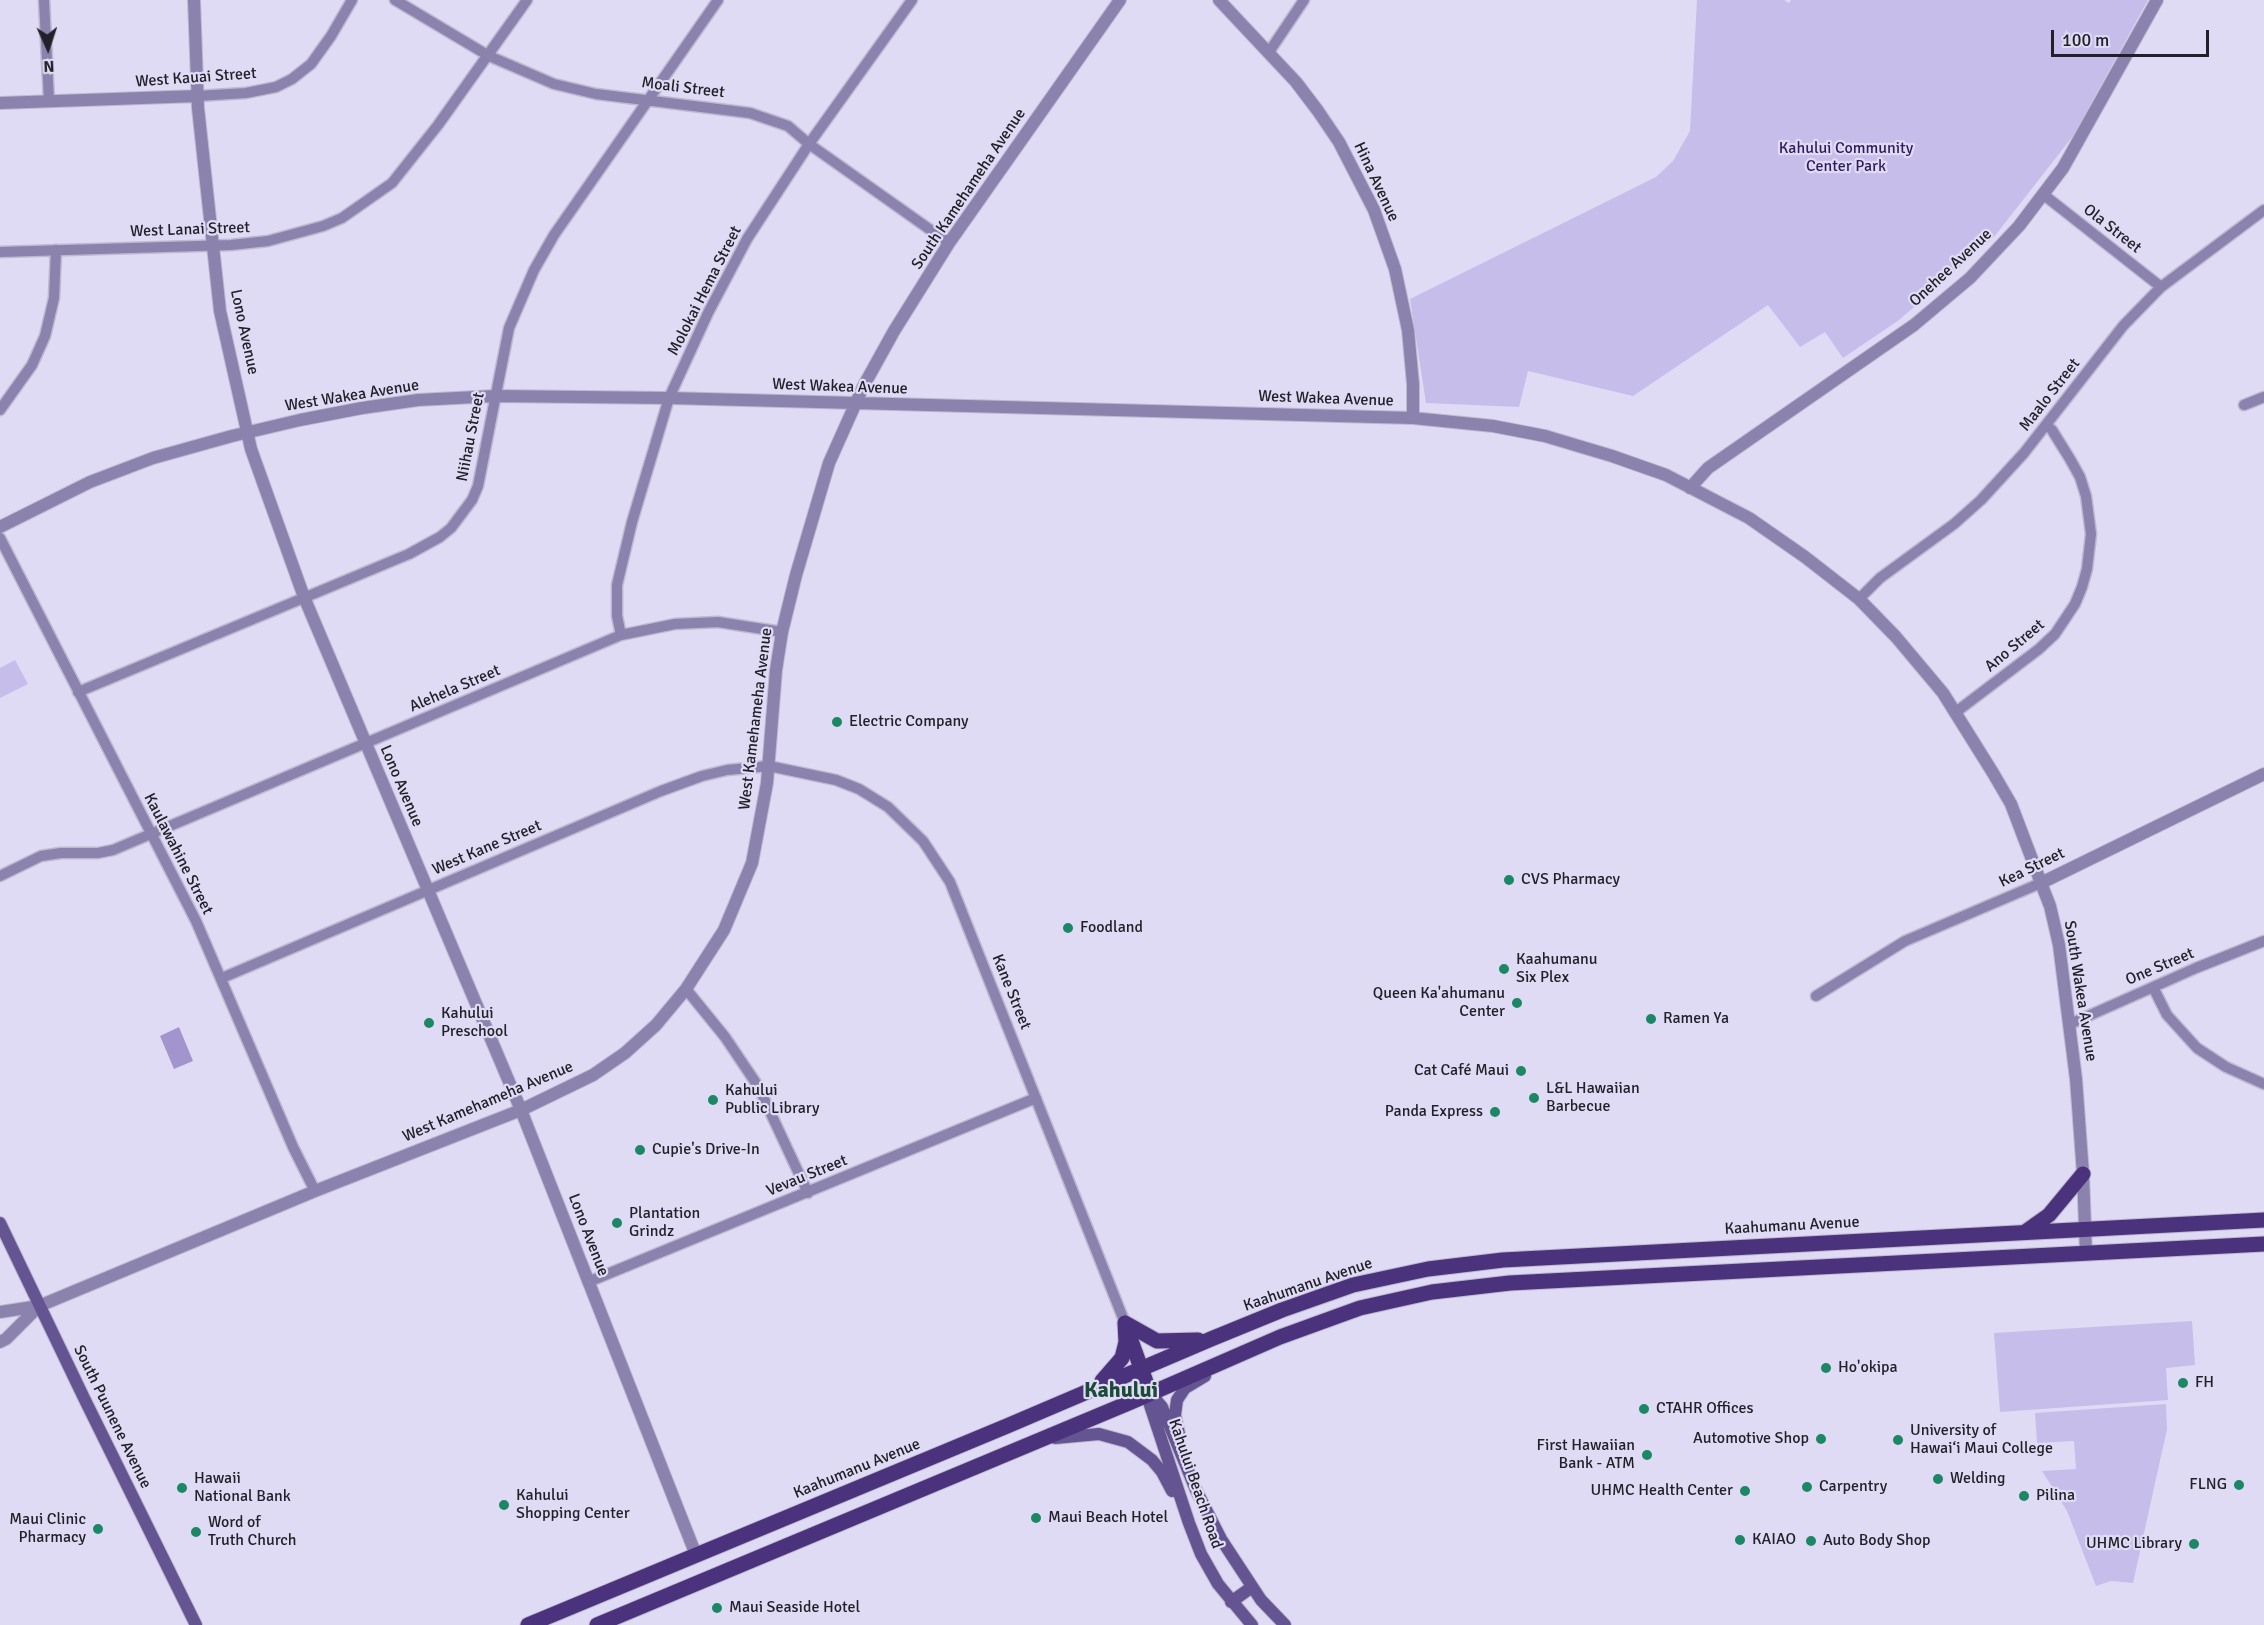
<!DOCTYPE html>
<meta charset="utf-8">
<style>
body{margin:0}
#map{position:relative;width:2264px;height:1625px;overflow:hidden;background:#e0dbf4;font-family:Signika,sans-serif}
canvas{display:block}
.north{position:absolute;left:18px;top:18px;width:60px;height:60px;-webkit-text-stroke:4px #e0dbf4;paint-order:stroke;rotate:177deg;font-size:16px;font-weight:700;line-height:24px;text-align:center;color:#222029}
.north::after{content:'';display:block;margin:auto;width:21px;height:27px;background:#222029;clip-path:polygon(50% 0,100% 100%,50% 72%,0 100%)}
.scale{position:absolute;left:2051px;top:30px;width:158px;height:27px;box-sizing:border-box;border:3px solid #222029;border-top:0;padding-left:8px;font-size:18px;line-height:21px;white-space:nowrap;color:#222029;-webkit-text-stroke:4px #e0dbf4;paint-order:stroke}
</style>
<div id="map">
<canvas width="2264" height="1625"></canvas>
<div class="north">N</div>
<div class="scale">100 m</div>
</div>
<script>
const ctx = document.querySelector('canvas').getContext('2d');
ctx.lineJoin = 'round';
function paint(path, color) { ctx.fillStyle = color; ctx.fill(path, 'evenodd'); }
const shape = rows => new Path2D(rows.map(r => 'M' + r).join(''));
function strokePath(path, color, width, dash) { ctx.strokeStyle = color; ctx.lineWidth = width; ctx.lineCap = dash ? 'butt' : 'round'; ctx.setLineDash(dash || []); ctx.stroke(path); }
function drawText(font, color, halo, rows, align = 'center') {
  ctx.font = font + ' Signika,sans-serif'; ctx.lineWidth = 4.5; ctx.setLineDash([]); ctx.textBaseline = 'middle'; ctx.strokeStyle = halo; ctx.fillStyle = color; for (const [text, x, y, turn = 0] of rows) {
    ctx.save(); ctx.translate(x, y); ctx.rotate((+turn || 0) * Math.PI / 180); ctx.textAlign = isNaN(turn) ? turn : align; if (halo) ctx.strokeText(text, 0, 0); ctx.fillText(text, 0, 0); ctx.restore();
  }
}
paint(shape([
 [1697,0,1784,0,1789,3,1791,0,2148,0,2073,136,1994,237,1899,320,1843,358,1825,332,1800,347,1768,305,1633,396,1528,371,1519,407,1426,403,1410,299,1656,177,1673,161,1690,131],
 [15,660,28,684,0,698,0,668],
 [2192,1321,2195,1365,2166,1368,2168,1400,2000,1412,1994,1333],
 [2166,1404,2167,1429,2133,1583,2111,1581,2096,1586,2067,1511,2042,1471,2076,1469,2074,1441,2037,1443,2035,1413]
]), '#c6bdeb');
paint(shape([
 [179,1027,193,1061,174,1069,160,1036]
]), '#a295ce');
const minor = shape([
 [44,0,49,101],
 [395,0,489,56,554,84,596,94,750,113,788,126,809,144,949,243],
 [1269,52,1304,0],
 [198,96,246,93,276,87,292,79,311,64,331,36,352,0],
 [2044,195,2161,287],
 [0,252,231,245,268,241,323,226,342,218,392,183,438,125,527,0],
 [2244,405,2264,397],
 [0,410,32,365,45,336,54,298,56,250],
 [0,538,196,921,293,1147,315,1191],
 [1859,599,1880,578,1954,524,1981,500,2024,453,2123,326,2161,287,2264,210],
 [621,635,617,616,617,585,632,522,669,398,708,313,747,239,809,144,912,0],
 [78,692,409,554,440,537,451,528,472,500,478,486,509,328,534,270,554,235,718,0],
 [1956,712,2039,649,2055,634,2075,604,2082,587,2087,569,2091,534,2086,496,2080,477,2070,459,2052,430,2046,425],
 [0,876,41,856,61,853,98,853,113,850,621,635,675,624,718,622,782,632],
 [222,978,661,791,702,776,727,770,769,766,836,780,859,789,888,807,923,841,950,882,1125,1323],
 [2153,987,2167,1015,2197,1048,2226,1067,2264,1084],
 [686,989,725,1037,758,1086,808,1193],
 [1816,996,1905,941,2041,883],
 [2070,1024,2196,968,2264,941],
 [588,1282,1036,1098]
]);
const tertiary = shape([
 [194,0,198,108,220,311,251,449,304,597,521,1110,696,1555],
 [1219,0,1296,82,1318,111,1339,142,1374,210,1395,269,1408,330,1413,384,1413,418],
 [0,103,198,96],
 [1690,488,1708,468,1914,325,1970,278,2019,226,2063,168,2157,0],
 [0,527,90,482,153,458,232,436,300,420,362,408,418,400,495,396,669,398,1413,418,1493,426,1545,436,1612,456,1666,475,1749,518,1805,557,1859,599,1896,637,1943,693,1993,773,2011,804,2041,883,2050,906,2059,945,2076,1079,2083,1174,2086,1253],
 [2041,883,2264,774],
 [0,1312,39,1306,315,1191,521,1110,593,1075,625,1053,656,1025,686,989,724,930,752,863,767,783,776,670,782,632,796,575,829,463,863,387,894,331,949,243,1120,0],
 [0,1342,6,1339,39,1306]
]);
const secondary = shape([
 [0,1223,84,1398,196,1625],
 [1150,1393,1162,1407,1196,1490,1221,1539,1261,1600,1285,1625],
 [1150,1393,1148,1399,1189,1523,1201,1554,1218,1584,1252,1625],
 [1179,1434,1175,1415,1177,1400,1185,1388,1205,1376],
 [1055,1438,1099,1434,1128,1442,1152,1460,1162,1472,1172,1491],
 [1231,1602,1252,1587]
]);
const primary = shape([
 [2025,1232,2049,1215,2083,1174],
 [1125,1323,1157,1341,1198,1340],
 [1129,1335,1150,1393],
 [1102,1381,1122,1358,1126,1342,1125,1323],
 [528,1625,1007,1426,1211,1339,1282,1310,1353,1285,1428,1269,1503,1260,2264,1220],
 [597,1625,1131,1402,1280,1337,1360,1308,1432,1292,1510,1283,2264,1244]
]);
strokePath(minor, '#beb9cf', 13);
strokePath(tertiary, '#beb9cf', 14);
strokePath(secondary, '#beb9cf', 14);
strokePath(primary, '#beb9cf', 17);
strokePath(minor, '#8b82ad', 10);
strokePath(tertiary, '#8b82ad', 12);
strokePath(secondary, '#645492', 12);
strokePath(primary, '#4a327d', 15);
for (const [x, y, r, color] of [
 [837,722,6,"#1c8764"],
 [1509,880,6,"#1c8764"],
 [1068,928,6,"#1c8764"],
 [1504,969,6,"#1c8764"],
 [1517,1003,6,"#1c8764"],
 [1651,1019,6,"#1c8764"],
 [429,1023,6,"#1c8764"],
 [1521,1071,6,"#1c8764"],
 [1534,1098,6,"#1c8764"],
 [713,1100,6,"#1c8764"],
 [1495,1112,6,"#1c8764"],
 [640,1150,6,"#1c8764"],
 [617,1223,6,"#1c8764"],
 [1826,1368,6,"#1c8764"],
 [2183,1383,6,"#1c8764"],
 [1644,1409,6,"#1c8764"],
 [1821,1439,6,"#1c8764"],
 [1898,1440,6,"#1c8764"],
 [1647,1455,6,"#1c8764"],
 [1938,1479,6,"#1c8764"],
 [2239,1485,6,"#1c8764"],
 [1807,1487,6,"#1c8764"],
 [182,1488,6,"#1c8764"],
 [1745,1491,6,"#1c8764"],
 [2024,1496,6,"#1c8764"],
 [504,1505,6,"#1c8764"],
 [1036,1518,6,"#1c8764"],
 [98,1529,6,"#1c8764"],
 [196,1532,6,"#1c8764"],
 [1740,1540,6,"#1c8764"],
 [1811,1541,6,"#1c8764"],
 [2194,1544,6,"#1c8764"],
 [717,1608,6,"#1c8764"]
]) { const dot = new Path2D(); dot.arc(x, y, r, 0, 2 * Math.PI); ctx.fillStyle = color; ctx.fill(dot); strokePath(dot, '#e0dbf4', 2); }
drawText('16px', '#222029', '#e0dbf4', [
 ["West Kauai Street",196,78,-4],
 ["Moali Street",683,88,7],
 ["Hina Avenue",1376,182,65],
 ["South Kamehameha Avenue",969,189,-56],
 ["Ola Street",2112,229,38],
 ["West Lanai Street",190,230,-2],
 ["Onehee Avenue",1951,268,-43],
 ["Molokai Hema Street",705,291,-63],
 ["Lono Avenue",244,332,78],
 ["West Wakea Avenue",840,387,2],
 ["Maalo Street",2050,395,-52],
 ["West Wakea Avenue",352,396,-9],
 ["West Wakea Avenue",1326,399,2],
 ["Niihau Street",471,437,-79],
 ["Ano Street",2015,646,-40],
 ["Alehela Street",455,689,-23],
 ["West Kamehameha Avenue",756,719,-83],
 ["Lono Avenue",401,786,67],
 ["West Kane Street",487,848,-23],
 ["Kaulawahine Street",178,854,63],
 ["Kea Street",2032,868,-26],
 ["One Street",2160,967,-23],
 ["South Wakea Avenue",2080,991,81],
 ["Kane Street",1011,992,68],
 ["West Kamehameha Avenue",488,1102,-23],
 ["Vevau Street",807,1176,-22],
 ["Kaahumanu Avenue",1792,1226,-3],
 ["Lono Avenue",588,1235,69],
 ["Kaahumanu Avenue",1308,1285,-19],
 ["South Puunene Avenue",112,1417,64],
 ["Kaahumanu Avenue",857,1469,-22],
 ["Kahului Beach Road",1195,1484,71]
]);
drawText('16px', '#311a5d', '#e0dbf4', [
 ["Kahului Community",1846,149],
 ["Center Park",1846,167]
]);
drawText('16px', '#222029', '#e0dbf4', [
 ["Electric Company",849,722],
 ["CVS Pharmacy",1521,880],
 ["Foodland",1080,928],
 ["Kaahumanu",1516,960],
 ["Six Plex",1516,978],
 ["Queen Ka'ahumanu",1505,994,"right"],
 ["Center",1505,1012,"right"],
 ["Kahului",441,1014],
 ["Preschool",441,1032],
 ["Ramen Ya",1663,1019],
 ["Cat Café Maui",1509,1071,"right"],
 ["L&L Hawaiian",1546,1089],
 ["Barbecue",1546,1107],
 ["Kahului",725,1091],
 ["Public Library",725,1109],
 ["Panda Express",1483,1112,"right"],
 ["Cupie's Drive-In",652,1150],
 ["Plantation",629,1214],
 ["Grindz",629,1232],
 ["Ho'okipa",1838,1368],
 ["FH",2195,1383],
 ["CTAHR Offices",1656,1409],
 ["University of",1910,1431],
 ["Hawai‘i Maui College",1910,1449],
 ["Automotive Shop",1809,1439,"right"],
 ["First Hawaiian",1635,1446,"right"],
 ["Bank - ATM",1635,1464,"right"],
 ["Hawaii",194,1479],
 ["National Bank",194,1497],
 ["Welding",1950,1479],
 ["FLNG",2227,1485,"right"],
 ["Carpentry",1819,1487],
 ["UHMC Health Center",1733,1491,"right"],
 ["Kahului",516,1496],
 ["Shopping Center",516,1514],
 ["Pilina",2036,1496],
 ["Maui Beach Hotel",1048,1518],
 ["Maui Clinic",86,1520,"right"],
 ["Pharmacy",86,1538,"right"],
 ["Word of",208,1523],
 ["Truth Church",208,1541],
 ["KAIAO",1752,1540],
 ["Auto Body Shop",1823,1541],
 ["UHMC Library",2182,1544,"right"],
 ["Maui Seaside Hotel",729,1608]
], 'left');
drawText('bold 22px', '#1b4a38', '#e0dbf4', [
 ["Kahului",1121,1391]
]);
</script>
